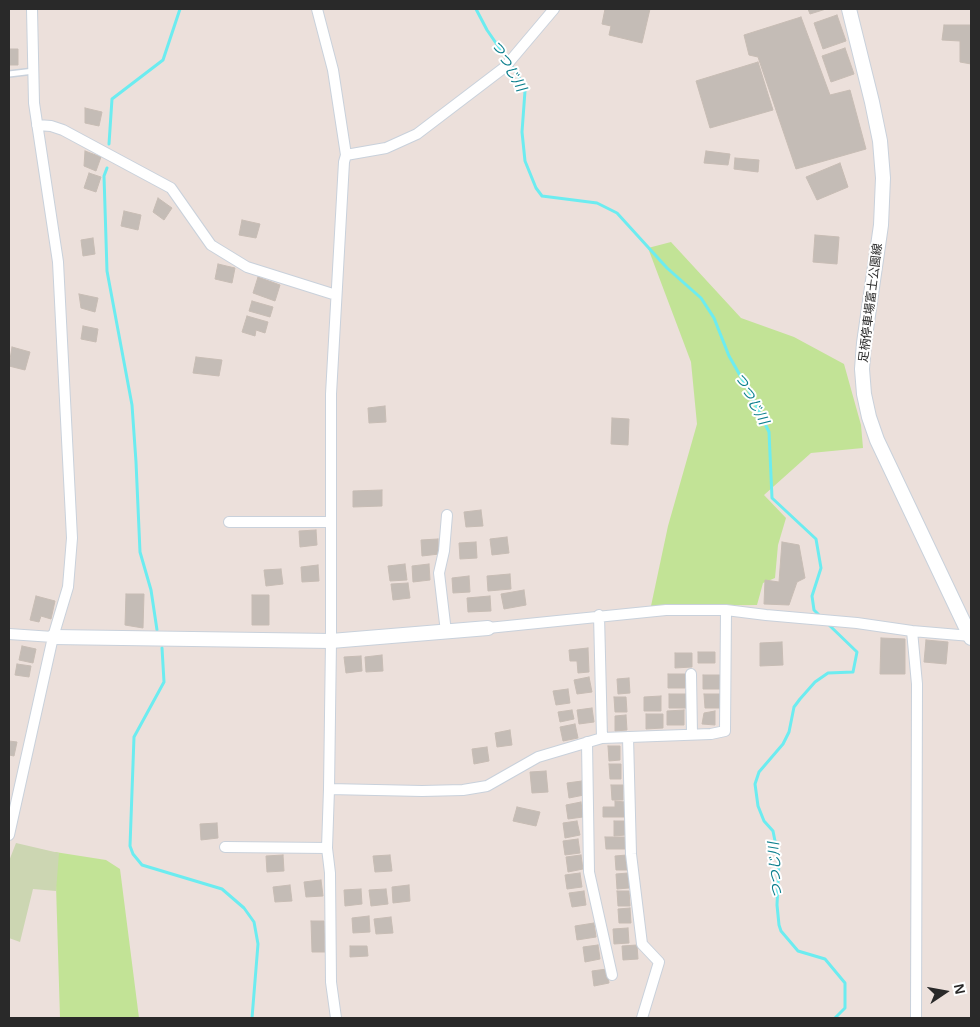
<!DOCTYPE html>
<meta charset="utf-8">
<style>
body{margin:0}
#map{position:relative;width:980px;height:1027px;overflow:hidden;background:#ece0db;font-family:Arial,sans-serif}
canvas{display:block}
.frame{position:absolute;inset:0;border:10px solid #292929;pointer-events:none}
.north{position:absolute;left:920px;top:967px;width:50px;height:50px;-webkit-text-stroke:4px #fff;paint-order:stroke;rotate:78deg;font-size:14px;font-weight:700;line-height:20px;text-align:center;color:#292929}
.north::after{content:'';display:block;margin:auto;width:18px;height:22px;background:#292929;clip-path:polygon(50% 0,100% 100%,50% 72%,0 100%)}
</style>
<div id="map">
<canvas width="980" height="1027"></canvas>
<div class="frame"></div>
<div class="north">N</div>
</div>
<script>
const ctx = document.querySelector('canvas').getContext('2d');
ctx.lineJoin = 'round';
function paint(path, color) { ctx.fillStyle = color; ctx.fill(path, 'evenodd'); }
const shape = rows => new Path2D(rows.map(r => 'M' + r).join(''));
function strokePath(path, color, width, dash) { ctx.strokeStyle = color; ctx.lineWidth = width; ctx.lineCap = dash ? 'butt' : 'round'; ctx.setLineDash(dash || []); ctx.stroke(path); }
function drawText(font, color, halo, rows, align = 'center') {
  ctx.font = font + ' Arial,"Noto Sans JP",sans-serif'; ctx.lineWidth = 4; ctx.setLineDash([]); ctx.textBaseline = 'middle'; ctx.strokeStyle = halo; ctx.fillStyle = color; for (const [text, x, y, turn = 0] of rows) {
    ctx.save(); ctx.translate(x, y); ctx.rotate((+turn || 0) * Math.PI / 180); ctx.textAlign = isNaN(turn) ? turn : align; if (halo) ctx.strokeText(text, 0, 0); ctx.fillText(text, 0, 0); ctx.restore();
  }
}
paint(shape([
 [671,242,741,318,794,337,844,364,861,425,863,448,811,453,764,495,786,518,778,545,775,578,763,583,757,605,651,606,668,526,697,424,691,362,648,248],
 [55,852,106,860,120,869,139,1018,60,1018]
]), '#c2e396');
paint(shape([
 [16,843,59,853,56,891,33,889,20,942,9,938,9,861]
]), '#ccd6b2');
strokePath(shape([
 [476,9,487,30,518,75,525,91,522,132,525,161,536,188,542,196,597,203,617,213,667,268,701,298,714,318,729,356,749,391,769,432,772,498,816,539,821,568,812,596,814,610,822,618],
 [109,144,112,99,163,60,180,9],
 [107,168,104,176,107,271,132,405,136,462,140,552,151,590,157,630],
 [828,624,857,652,853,672,828,673,815,682,800,699,794,707,789,732,783,744,759,772,755,784,758,806,764,821,773,831,779,861,777,905,779,925,781,931,798,951,825,959,845,983,845,1008,835,1018],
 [162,648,164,682,134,737,130,846,133,854,142,865,222,889,244,908,254,922,258,944,252,1018]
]), '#6cecf0', 3);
const building = shape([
 [605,9,650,9,642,43,609,35,611,26,602,24,605,9],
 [808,9,826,9,810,14,808,9],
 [837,15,846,41,823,49,814,23,837,15],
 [801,17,830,95,850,90,866,149,796,169,758,57,749,55,744,35,801,17],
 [944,25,971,25,971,64,960,62,960,41,942,40,944,25],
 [845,48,854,74,831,82,822,56,845,48],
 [9,49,18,49,18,65,9,65,9,49],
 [758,62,773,110,710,128,696,81,758,62],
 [85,108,102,112,99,126,85,123,85,108],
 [85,151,101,157,96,171,84,166,85,151],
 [706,151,730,154,728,165,704,163,706,151],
 [735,158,759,160,758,172,734,169,735,158],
 [840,163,848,187,817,200,806,177,840,163],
 [89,173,101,177,96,192,84,188,89,173],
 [158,198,172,208,164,220,153,212,158,198],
 [124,211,141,215,138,230,121,226,124,211],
 [242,220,260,224,256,238,239,235,242,220],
 [815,235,839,237,837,264,813,262,815,235],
 [93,238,95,254,83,256,81,240,93,238],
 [218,264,235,268,232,283,215,279,218,264],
 [258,277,280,285,275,301,253,293,258,277],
 [79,294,98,298,95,312,81,308,79,294],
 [252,301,273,307,270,317,249,311,252,301],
 [247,316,268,322,265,333,256,330,255,336,242,332,247,316],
 [83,326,98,329,96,342,81,339,83,326],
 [12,347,30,352,25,370,9,366,12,347],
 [196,357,222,360,219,376,193,373,196,357],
 [385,406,386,422,369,423,368,408,385,406],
 [612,418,629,419,628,445,611,444,612,418],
 [382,490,382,506,353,507,353,491,382,490],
 [481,510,483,526,466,527,464,512,481,510],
 [316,530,317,545,300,547,299,531,316,530],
 [507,537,509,553,492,555,490,539,507,537],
 [438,539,439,554,422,556,421,540,438,539],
 [476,542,477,558,460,559,459,543,476,542],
 [782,542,799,545,805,578,797,582,789,605,764,604,765,580,779,582,782,542],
 [405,564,407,580,390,581,388,566,405,564],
 [429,564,430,580,413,582,412,566,429,564],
 [318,565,319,581,302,582,301,567,318,565],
 [281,569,283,584,266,586,264,570,281,569],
 [510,574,511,589,488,591,487,576,510,574],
 [469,576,470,592,453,593,452,578,469,576],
 [408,583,410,598,393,600,391,584,408,583],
 [524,590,526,605,504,609,501,594,524,590],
 [126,594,144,594,143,628,125,625,126,594],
 [252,595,269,595,269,625,252,625,252,595],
 [36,596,55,601,51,619,41,616,39,622,30,620,36,596],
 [490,596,491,611,468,612,467,598,490,596],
 [881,638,905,639,905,674,880,674,881,638],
 [926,640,948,642,946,664,924,662,926,640],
 [782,642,783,665,760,666,760,643,782,642],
 [22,646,36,649,33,663,19,660,22,646],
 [588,648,589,672,578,673,577,661,570,661,569,650,588,648],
 [698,652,715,652,715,663,698,663,698,652],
 [675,653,692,653,692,667,675,668,675,653],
 [382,655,383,671,366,672,365,657,382,655],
 [361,656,362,671,346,673,344,657,361,656],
 [17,664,31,666,29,677,15,675,17,664],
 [668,674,685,674,685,688,668,688,668,674],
 [703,675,720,675,720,689,703,689,703,675],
 [589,677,592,692,577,694,574,680,589,677],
 [629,678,630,693,618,694,617,679,629,678],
 [568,689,570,703,556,705,553,691,568,689],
 [669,694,686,694,686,708,669,708,669,694],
 [704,694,721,694,721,708,705,708,704,694],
 [661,696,661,711,644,711,644,697,661,696],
 [614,697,626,697,627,712,615,712,614,697],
 [592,708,594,722,579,724,577,710,592,708],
 [572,710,574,719,560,722,558,712,572,710],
 [684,710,684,725,667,725,667,711,684,710],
 [715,711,715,725,702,724,704,713,715,711],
 [646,714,663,714,663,728,646,729,646,714],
 [626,715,627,730,615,731,615,716,626,715],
 [575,724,578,738,563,741,560,727,575,724],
 [510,730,512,745,497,747,495,733,510,730],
 [9,741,17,742,14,756,9,755,9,741],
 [608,746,620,746,620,760,609,761,608,746],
 [487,747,489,761,474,764,472,749,487,747],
 [609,764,621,764,621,779,610,779,609,764],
 [546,771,548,792,532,793,530,772,546,771],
 [582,781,584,795,569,798,567,783,582,781],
 [611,785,623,785,623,800,612,800,611,785],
 [615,801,625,802,625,817,603,817,603,807,615,807,615,801],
 [581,802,583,817,568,819,566,805,581,802],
 [517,807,540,812,536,826,513,821,517,807],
 [577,821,580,835,565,838,563,823,577,821],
 [614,821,626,821,626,835,614,836,614,821],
 [217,823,218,838,201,840,200,824,217,823],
 [605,837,627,837,627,849,606,849,605,837],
 [578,839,580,853,565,855,563,841,578,839],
 [283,855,284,871,267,872,266,856,283,855],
 [390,855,392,871,375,872,373,856,390,855],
 [581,855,583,869,568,872,566,857,581,855],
 [627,855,628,870,616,870,615,856,627,855],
 [580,873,582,887,567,889,565,875,580,873],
 [628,873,629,888,617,889,616,874,628,873],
 [321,880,323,896,306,897,304,882,321,880],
 [290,885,292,901,275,902,273,887,290,885],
 [409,885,410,901,393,903,392,887,409,885],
 [361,889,362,904,345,906,344,890,361,889],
 [386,889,388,904,371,906,369,890,386,889],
 [584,891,586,905,572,907,569,893,584,891],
 [617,891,629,891,630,906,618,906,617,891],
 [630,908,631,923,619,923,618,909,630,908],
 [369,916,370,932,353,933,352,918,369,916],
 [391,917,393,933,376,934,374,919,391,917],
 [311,921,324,921,325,952,312,952,311,921],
 [594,923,596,937,577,940,575,926,594,923],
 [628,928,629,943,614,944,613,929,628,928],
 [598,945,600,959,585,962,583,947,598,945],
 [637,945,638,959,623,960,622,946,637,945],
 [350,946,367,946,368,956,350,957,350,946],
 [607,969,609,983,594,986,592,971,607,969]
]);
paint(building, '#c4bcb6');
strokePath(building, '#c7bcb4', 1);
const lane = shape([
 [9,74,34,71]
]);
const street = shape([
 [317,9,333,70,346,155],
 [37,125,51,126,63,130,171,188,211,245,247,267,336,295],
 [229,522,331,522],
 [599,615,602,738],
 [488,628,666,610,726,610,766,615,857,623,912,631,971,636],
 [912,631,917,684,916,1018],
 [446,632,439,573,444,551,447,515],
 [9,634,53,637],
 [691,674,692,734],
 [628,737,631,854,642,944,659,962,642,1018],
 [587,742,589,872,612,975],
 [329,789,422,791,463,790,487,786,538,757,602,738,711,734,725,731,726,610],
 [9,835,53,637,68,587,72,538,58,262,34,103,32,9],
 [225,847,327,848],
 [336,1018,331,982,330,873,327,848,329,789,331,641,331,394,344,162,346,155,386,148,417,134,505,67,554,9]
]);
const secondary = shape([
 [849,9,872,102,880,141,883,178,881,225,864,343,862,369,864,394,869,417,877,440,971,638],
 [53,637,331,641,488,628]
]);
strokePath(lane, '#c9d1db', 8);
strokePath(street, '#c9d1db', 12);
strokePath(secondary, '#c9d1db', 16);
strokePath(lane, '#fff', 5);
strokePath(street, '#fff', 10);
strokePath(secondary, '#fff', 14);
drawText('12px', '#292929', '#fff', [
 ["足柄停車場富士公園線",871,303,-83]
]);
drawText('italic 14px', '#0c7f8d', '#fff', [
 ["つつじ川",508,66,61],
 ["つつじ川",751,399,62],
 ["つつじ川",776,870,-94]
]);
</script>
